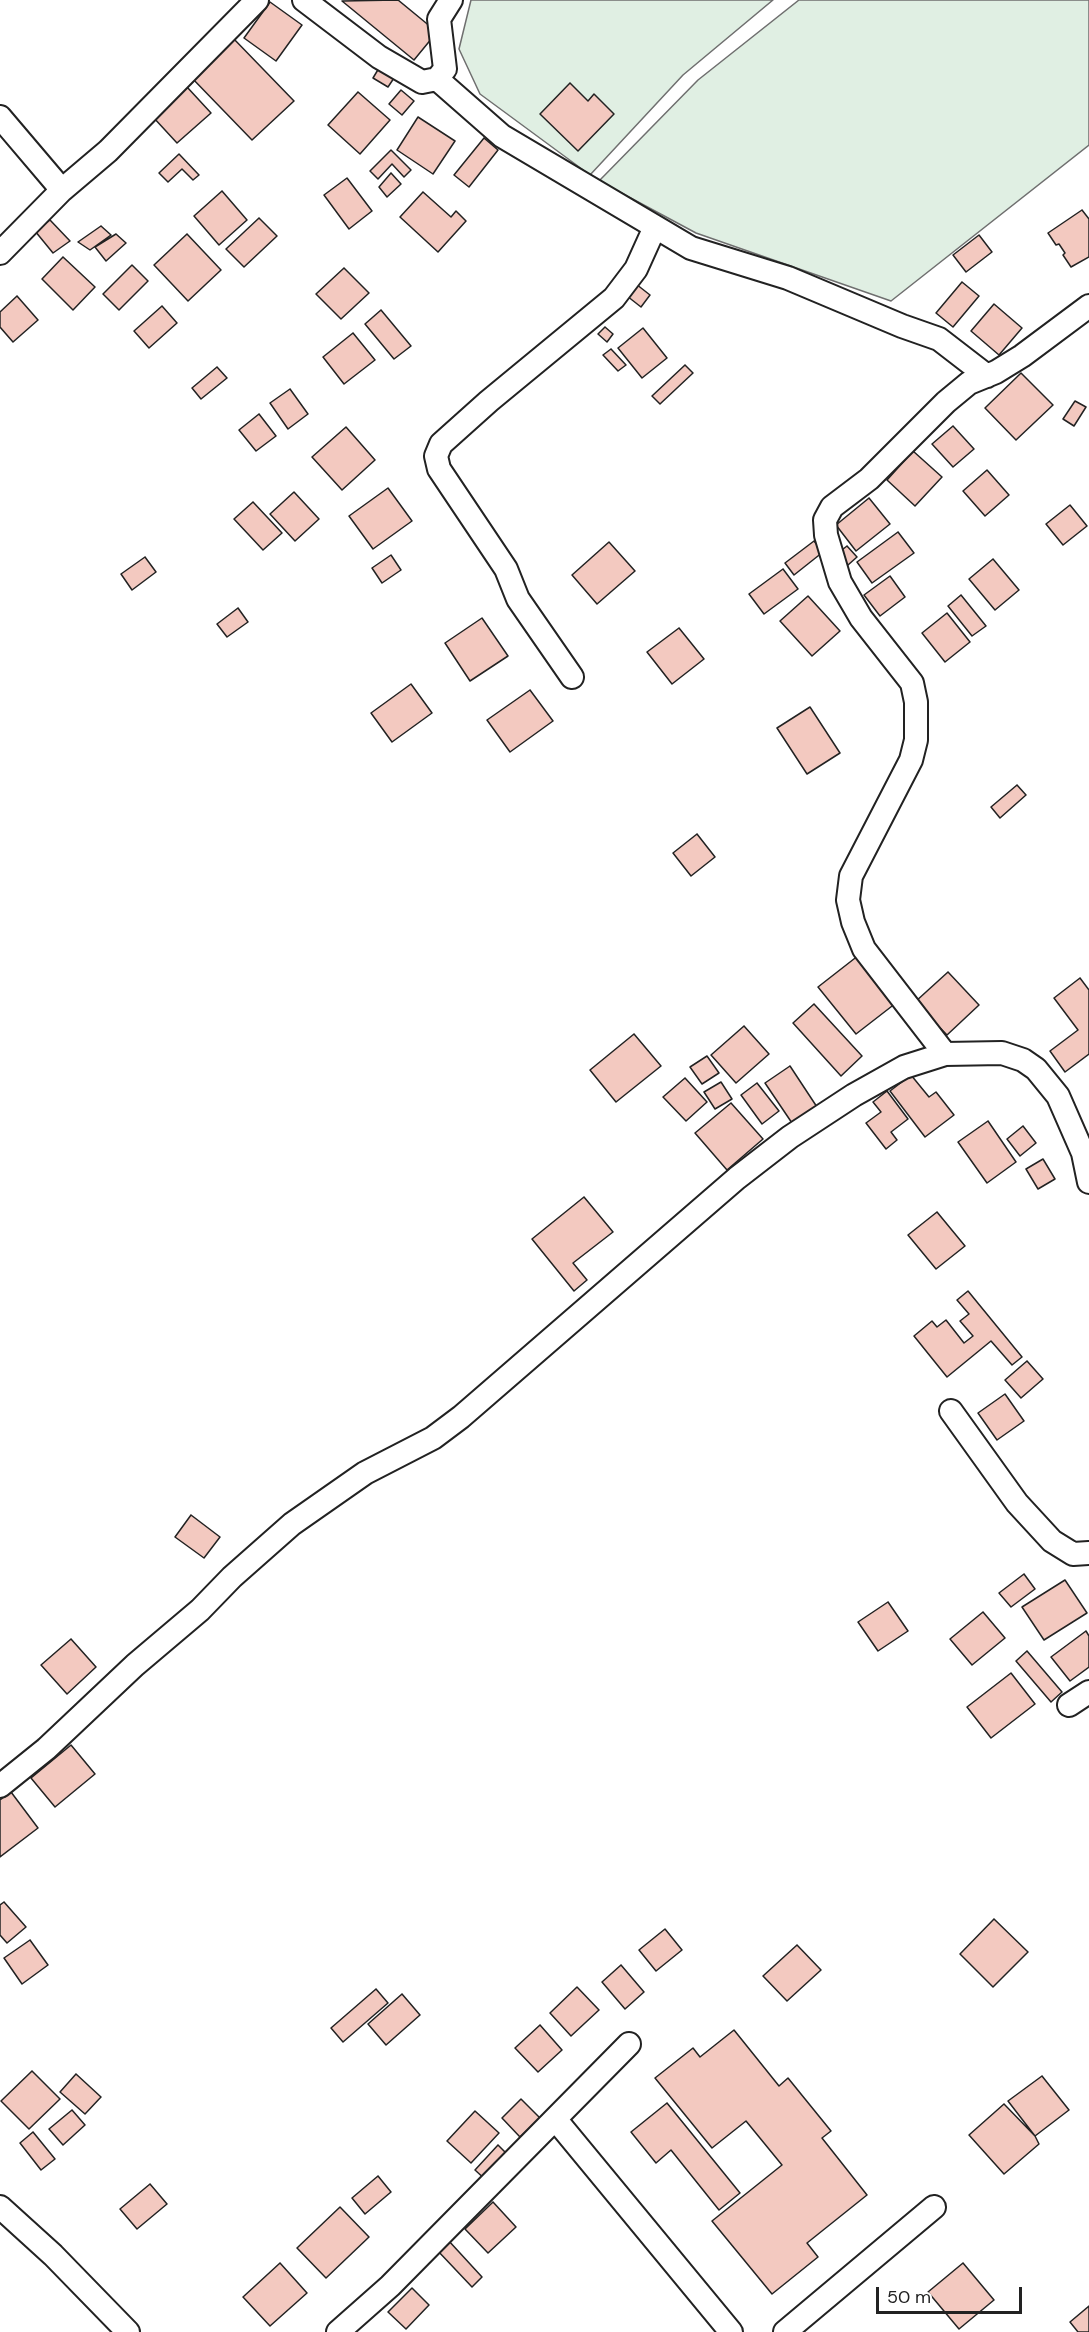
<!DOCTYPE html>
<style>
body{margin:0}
#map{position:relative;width:1089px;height:2332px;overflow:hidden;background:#fff;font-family:"DM Sans",sans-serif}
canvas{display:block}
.scale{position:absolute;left:876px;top:2287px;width:146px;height:27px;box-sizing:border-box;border:3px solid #222;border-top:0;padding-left:8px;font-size:18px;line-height:21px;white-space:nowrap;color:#222;-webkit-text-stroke:4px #fff;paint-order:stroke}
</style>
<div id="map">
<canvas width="1089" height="2332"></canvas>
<div class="scale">50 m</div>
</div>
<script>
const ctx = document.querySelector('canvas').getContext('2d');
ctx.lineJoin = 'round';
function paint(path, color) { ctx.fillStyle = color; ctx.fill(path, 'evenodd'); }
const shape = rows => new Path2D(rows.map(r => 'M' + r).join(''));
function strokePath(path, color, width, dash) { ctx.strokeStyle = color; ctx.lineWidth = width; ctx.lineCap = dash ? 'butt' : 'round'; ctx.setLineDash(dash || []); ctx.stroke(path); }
const green = shape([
 [471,0,773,0,683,75,590,175,480,94,459,49,471,0],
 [799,0,1089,0,1089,145,891,301,696,233,599,181,698,80,799,0]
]);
paint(green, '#e0efe3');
strokePath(green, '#6f6f6f', 1.5);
const building = shape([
 [398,0,437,32,414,60,342,1,398,0],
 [270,2,302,25,276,61,244,38,270,2],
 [232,37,294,101,252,140,190,76,232,37],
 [379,68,394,78,388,87,373,78,379,68],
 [570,83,588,101,594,94,614,114,578,151,540,114,570,83],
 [187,87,211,113,177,143,153,117,187,87],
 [401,90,414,101,402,115,389,104,401,90],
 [358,92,390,120,360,154,328,125,358,92],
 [418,117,455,141,433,174,397,150,418,117],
 [484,138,498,150,469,187,454,175,484,138],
 [391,150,411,170,404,177,392,164,378,179,370,171,391,150],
 [179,154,199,175,193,180,182,169,168,182,159,173,179,154],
 [391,173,401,184,387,197,379,187,391,173],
 [347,178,372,211,349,229,324,195,347,178],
 [222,191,247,220,219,245,194,216,222,191],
 [423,192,451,217,456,211,466,221,438,252,400,217,423,192],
 [1082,210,1089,219,1089,257,1071,267,1063,255,1065,253,1059,244,1056,245,1048,233,1082,210],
 [259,218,277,236,244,267,226,249,259,218],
 [50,220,70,241,53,253,35,231,50,220],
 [101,226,111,235,90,250,78,242,101,226],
 [116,234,126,243,106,261,95,247,116,234],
 [187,234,221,270,188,301,154,265,187,234],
 [979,235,992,252,966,272,953,255,979,235],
 [63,257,95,287,73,310,42,279,63,257],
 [132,265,148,281,119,310,103,294,132,265],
 [344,268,369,293,341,319,316,294,344,268],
 [962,282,979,296,953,327,936,313,962,282],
 [636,284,650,295,641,307,627,296,636,284],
 [17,296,38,320,13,342,0,327,0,312,17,296],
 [994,304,1022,328,999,355,971,331,994,304],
 [162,306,177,323,149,348,134,331,162,306],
 [381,310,411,346,394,359,365,324,381,310],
 [605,327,613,334,607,342,598,334,605,327],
 [643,328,667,358,642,378,618,348,643,328],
 [353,333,375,360,344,384,323,357,353,333],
 [611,349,626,365,618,371,603,355,611,349],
 [685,365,693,373,660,404,652,396,685,365],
 [217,367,227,378,201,399,192,388,217,367],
 [1021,373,1053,405,1016,440,985,408,1021,373],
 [290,389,308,414,288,429,270,403,290,389],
 [1075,401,1086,407,1074,426,1063,419,1075,401],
 [259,414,276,436,256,451,239,430,259,414],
 [953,426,974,449,953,467,932,444,953,426],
 [346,427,375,460,342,490,312,457,346,427],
 [913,451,942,477,915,506,887,480,913,451],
 [987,470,1009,495,985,516,963,491,987,470],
 [388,488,412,521,373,549,349,516,388,488],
 [294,492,319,519,295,541,270,514,294,492],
 [869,498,890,524,856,551,836,525,869,498],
 [253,502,282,533,263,550,234,519,253,502],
 [1070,505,1087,526,1063,545,1046,524,1070,505],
 [898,532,914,553,872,583,857,562,898,532],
 [814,541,823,552,794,575,785,563,814,541],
 [609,542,635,571,597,604,572,575,609,542],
 [847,546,857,557,848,565,838,553,847,546],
 [391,555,401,570,382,583,372,568,391,555],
 [145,557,156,572,132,590,121,574,145,557],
 [993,559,1019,590,995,610,969,579,993,559],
 [783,569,798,589,764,614,749,594,783,569],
 [890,576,905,597,880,616,864,595,890,576],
 [961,595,986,626,972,636,948,606,961,595],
 [808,596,840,631,812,656,780,621,808,596],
 [238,608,248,622,227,637,217,624,238,608],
 [947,613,970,642,945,662,922,633,947,613],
 [482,618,508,656,470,681,445,643,482,618],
 [679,628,704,659,672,684,647,652,679,628],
 [411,684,432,713,392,742,371,713,411,684],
 [530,690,553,721,510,752,487,720,530,690],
 [810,707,840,753,807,774,777,728,810,707],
 [1017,785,1026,795,1000,818,991,807,1017,785],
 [697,834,715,857,691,876,673,853,697,834],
 [859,955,896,1003,856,1034,818,987,859,955],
 [948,972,979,1005,947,1035,915,1002,948,972],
 [1080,978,1089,990,1089,1054,1065,1072,1050,1051,1078,1030,1054,998,1080,978],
 [814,1004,862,1056,841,1076,793,1023,814,1004],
 [744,1026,769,1054,736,1083,711,1055,744,1026],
 [634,1034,661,1066,616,1102,590,1070,634,1034],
 [707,1056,719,1073,702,1084,690,1067,707,1056],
 [790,1066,817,1107,792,1123,765,1083,790,1066],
 [911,1075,929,1097,936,1092,954,1115,925,1137,890,1091,911,1075],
 [685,1078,707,1102,686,1121,663,1097,685,1078],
 [721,1082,732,1099,715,1109,704,1092,721,1082],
 [757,1083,779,1111,762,1124,741,1095,757,1083],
 [887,1091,908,1119,891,1132,897,1140,886,1149,866,1123,881,1112,873,1102,887,1091],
 [731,1103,763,1139,727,1170,695,1133,731,1103],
 [988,1121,1016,1162,987,1183,958,1142,988,1121],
 [1023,1126,1036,1143,1020,1156,1007,1139,1023,1126],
 [1043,1159,1055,1179,1038,1189,1026,1169,1043,1159],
 [584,1197,613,1232,573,1263,587,1280,574,1291,532,1239,584,1197],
 [937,1212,965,1246,936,1269,908,1235,937,1212],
 [968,1291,1022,1357,1012,1365,991,1341,947,1377,914,1336,932,1321,937,1327,946,1320,964,1343,973,1336,960,1321,969,1314,957,1300,968,1291],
 [1027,1361,1043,1379,1021,1398,1005,1380,1027,1361],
 [1005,1394,1024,1421,997,1440,978,1413,1005,1394],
 [191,1515,220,1537,204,1558,175,1537,191,1515],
 [1024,1574,1035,1589,1011,1607,999,1593,1024,1574],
 [1065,1580,1087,1613,1044,1640,1022,1607,1065,1580],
 [888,1602,908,1631,878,1651,858,1622,888,1602],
 [983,1612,1005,1638,972,1665,950,1639,983,1612],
 [1086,1631,1089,1636,1089,1667,1070,1681,1051,1657,1086,1631],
 [71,1639,96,1667,67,1694,41,1665,71,1639],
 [1027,1651,1062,1692,1051,1702,1016,1661,1027,1651],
 [1011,1673,1035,1704,991,1738,967,1707,1011,1673],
 [71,1745,95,1774,55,1807,31,1778,71,1745],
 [11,1792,38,1828,0,1857,0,1800,11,1792],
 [4,1902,26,1927,7,1943,0,1935,0,1905,4,1902],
 [994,1919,1028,1952,993,1987,960,1954,994,1919],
 [665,1929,682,1950,656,1971,639,1950,665,1929],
 [30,1940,48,1965,22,1984,4,1958,30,1940],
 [797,1945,821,1970,787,2001,763,1976,797,1945],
 [621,1965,644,1992,625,2009,602,1982,621,1965],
 [577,1987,599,2010,571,2036,550,2013,577,1987],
 [376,1989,388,2003,343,2042,331,2028,376,1989],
 [402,1994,420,2015,386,2045,368,2024,402,1994],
 [540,2025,562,2050,538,2072,515,2048,540,2025],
 [734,2030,779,2086,788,2078,831,2131,822,2138,867,2195,807,2243,818,2257,772,2294,712,2221,782,2165,746,2121,712,2148,655,2078,693,2048,700,2057,734,2030],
 [32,2071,60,2099,29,2129,1,2101,32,2071],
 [76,2074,101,2097,85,2114,60,2092,76,2074],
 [1042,2076,1069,2110,1035,2136,1008,2101,1042,2076],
 [521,2099,540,2118,520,2137,502,2118,521,2099],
 [667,2103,740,2193,719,2210,671,2150,656,2163,631,2132,667,2103],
 [1004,2104,1035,2136,1039,2144,1004,2174,969,2135,1004,2104],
 [72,2110,85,2125,63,2145,49,2129,72,2110],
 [475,2111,499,2133,471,2163,447,2141,475,2111],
 [33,2132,55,2159,41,2170,20,2143,33,2132],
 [498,2145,509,2156,487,2181,475,2170,498,2145],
 [378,2176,391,2192,365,2214,352,2198,378,2176],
 [150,2184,167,2204,137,2229,120,2209,150,2184],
 [493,2202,516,2227,488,2253,465,2229,493,2202],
 [340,2207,369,2237,326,2278,297,2248,340,2207],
 [448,2240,482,2277,472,2287,437,2250,448,2240],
 [280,2263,307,2293,270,2326,243,2297,280,2263],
 [963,2263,994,2300,959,2329,928,2292,963,2263],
 [412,2288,429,2305,406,2329,388,2312,412,2288],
 [1089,2306,1089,2332,1078,2332,1070,2322,1089,2306]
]);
paint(building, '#f3c9c0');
strokePath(building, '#222', 1.5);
const minor = shape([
 [304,0,379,57,422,82,437,79,445,69,439,19,451,0],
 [437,79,502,136,691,248,788,278,902,326,939,339,987,376],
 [0,117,62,190],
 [0,253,62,190,108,151,257,0],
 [572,677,518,599,506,569,439,469,436,456,441,444,489,401,614,298,636,269,655,227],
 [945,1054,864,949,853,922,848,900,851,876,911,760,916,740,916,702,912,683,861,618,840,582,826,535,825,520,832,507,869,479,946,402,969,383,996,372,1022,356,1089,306],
 [951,1411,1017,1503,1052,1541,1073,1554,1089,1553],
 [1069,1705,1089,1692],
 [0,1786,46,1749,135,1665,200,1610,232,1577,292,1524,365,1473,433,1438,461,1417,737,1178,790,1137,854,1095,904,1067,945,1054,1002,1053,1023,1060,1036,1069,1058,1096,1083,1153,1089,1182],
 [556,2120,731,2332],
 [0,2207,53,2255,128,2332],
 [338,2332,390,2286,629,2044],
 [785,2332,934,2207]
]);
strokePath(minor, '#222', 26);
strokePath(minor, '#fff', 22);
</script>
